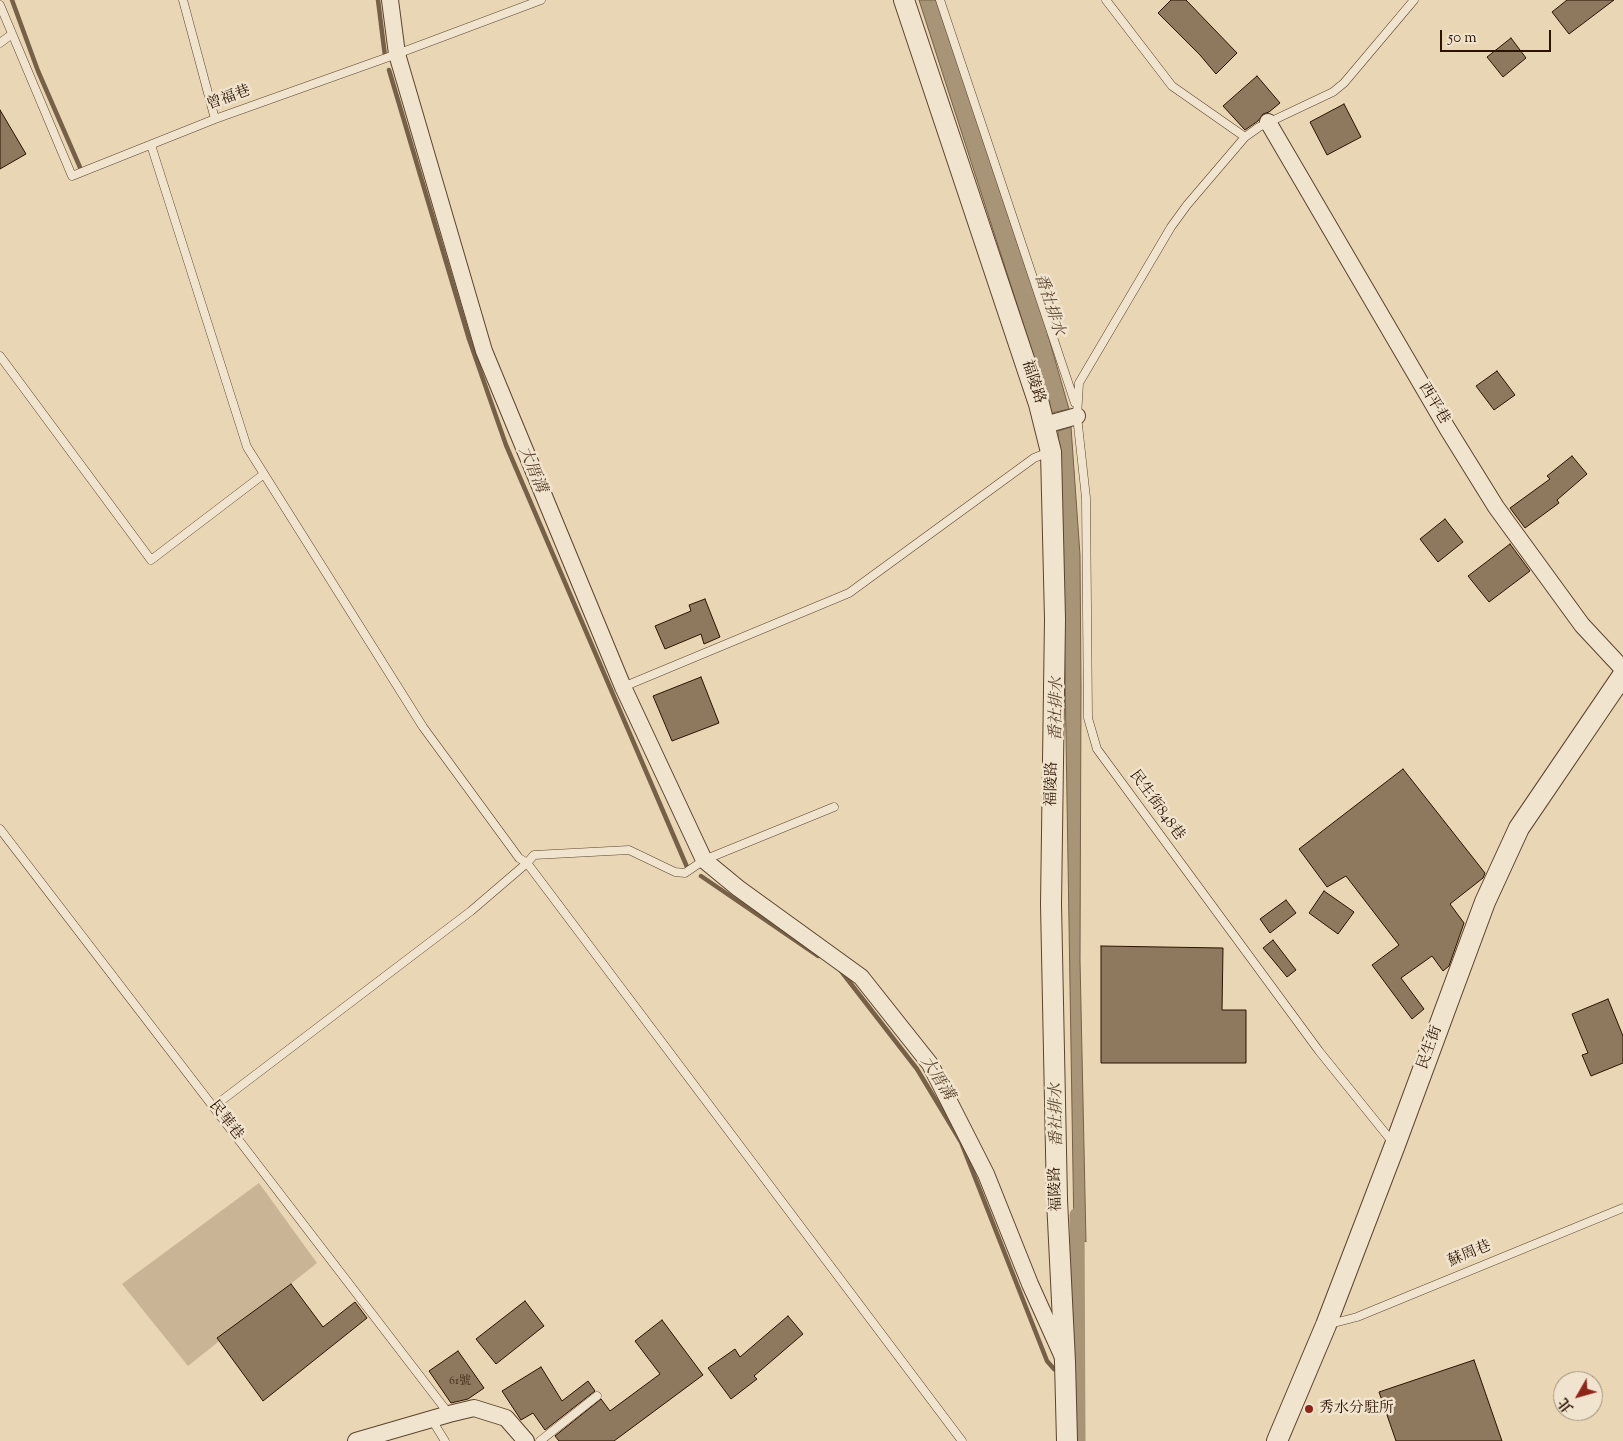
<!DOCTYPE html>
<meta charset="utf-8">
<style>
body{margin:0}
#map{position:relative;width:1623px;height:1441px;overflow:hidden;background:#e9d6b4;font-family:"Sorts Mill Goudy","Noto Serif TC",serif}
canvas{display:block}
.north{position:absolute;left:1553px;top:1371px;width:50px;height:50px;box-sizing:border-box;background:#f1e4ce;border:1px solid #a2907c;border-radius:50%;rotate:232deg;font-size:14px;font-weight:700;line-height:20px;text-align:center;color:#2b1300}
.north::after{content:'';display:block;margin:auto;width:18px;height:22px;background:#8f2418;clip-path:polygon(50% 0,100% 100%,50% 72%,0 100%)}
.scale{position:absolute;left:1440px;top:30px;width:111px;height:22px;box-sizing:border-box;border:2px solid #2b1300;border-top:0;padding-left:6px;font-size:15px;line-height:18px;white-space:nowrap;color:#2b1300;-webkit-text-stroke:4px #f1e4ce;paint-order:stroke}
</style>
<div id="map">
<canvas width="1623" height="1441"></canvas>
<div class="north">北</div>
<div class="scale">50 m</div>
</div>
<script>
const ctx = document.querySelector('canvas').getContext('2d');
ctx.lineJoin = 'round';
function paint(path, color) { ctx.fillStyle = color; ctx.fill(path, 'evenodd'); }
const shape = rows => new Path2D(rows.map(r => 'M' + r).join(''));
function strokePath(path, color, width, dash) { ctx.strokeStyle = color; ctx.lineWidth = width; ctx.lineCap = dash ? 'butt' : 'round'; ctx.setLineDash(dash || []); ctx.stroke(path); }
function drawText(font, color, halo, rows, align = 'center') {
  ctx.font = font + ' "Sorts Mill Goudy","Noto Serif TC",serif'; ctx.lineWidth = 5; ctx.setLineDash([]); ctx.textBaseline = 'middle'; ctx.strokeStyle = halo; ctx.fillStyle = color; for (const [text, x, y, turn = 0] of rows) {
    ctx.save(); ctx.translate(x, y); ctx.rotate((+turn || 0) * Math.PI / 180); ctx.textAlign = isNaN(turn) ? turn : align; if (halo) ctx.strokeText(text, 0, 0); ctx.fillText(text, 0, 0); ctx.restore();
  }
}
paint(shape([
 [259,1183,317,1263,188,1366,122,1284]
]), '#c9b595');
const water = shape([
 [919,0,936,0,1032,279,1069,409,1052,413,919,0],
 [1071,427,1080,555,1081,687,1080,960,1086,1242,1074,1234,1063,550,1058,431,1071,427]
]);
paint(water, '#a89477');
strokePath(water, '#766047', 1);
strokePath(shape([
 [12,0,38,71,82,172],
 [378,0,385,56],
 [389,70,469,339,506,445,687,867],
 [701,876,818,956],
 [841,971,917,1069,961,1142,1047,1361,1054,1369],
 [1077,1396,1078,1398]
]), '#766047', 4.5);
strokePath(shape([
 [1077,1215,1078,1441]
]), '#a89477', 15);
const building = shape([
 [1171,0,1186,0,1237,53,1216,74,1200,55,1158,13,1171,0],
 [1567,0,1614,0,1569,34,1552,12,1567,0],
 [1511,38,1526,58,1503,77,1487,57,1511,38],
 [1257,76,1280,103,1269,112,1263,114,1258,121,1245,130,1223,106,1257,76],
 [1344,104,1361,137,1327,155,1310,122,1344,104],
 [0,110,26,154,0,169,0,110],
 [1497,371,1515,395,1494,410,1476,386,1497,371],
 [1572,456,1587,474,1557,500,1559,503,1525,528,1510,508,1550,479,1547,476,1572,456],
 [1445,519,1463,542,1438,562,1420,539,1445,519],
 [1510,544,1530,571,1489,602,1468,576,1510,544],
 [705,599,720,637,704,644,701,634,665,649,655,626,691,611,689,605,705,599],
 [701,677,719,723,672,741,653,696,701,677],
 [1403,769,1485,873,1483,878,1450,904,1464,923,1449,966,1443,971,1432,956,1401,978,1424,1009,1412,1019,1372,965,1399,945,1346,876,1327,887,1299,849,1403,769],
 [1324,891,1354,912,1338,934,1309,913,1324,891],
 [1286,900,1296,913,1270,933,1260,919,1286,900],
 [1273,940,1296,970,1287,977,1263,948,1273,940],
 [1101,946,1223,948,1222,1010,1246,1010,1246,1063,1101,1063,1101,946],
 [1608,999,1623,1036,1623,1063,1591,1076,1582,1055,1588,1053,1572,1014,1608,999],
 [291,1284,323,1327,355,1302,367,1318,263,1401,217,1338,291,1284],
 [525,1301,544,1326,496,1364,476,1339,525,1301],
 [788,1316,803,1334,754,1376,757,1379,731,1399,708,1368,735,1349,740,1357,788,1316],
 [662,1320,703,1375,614,1441,559,1441,555,1436,601,1399,610,1411,660,1374,635,1341,662,1320],
 [458,1351,484,1388,468,1399,451,1403,429,1371,458,1351],
 [1474,1360,1502,1441,1396,1441,1379,1392,1474,1360],
 [541,1367,562,1401,588,1381,595,1391,545,1430,533,1413,521,1420,502,1391,541,1367]
]);
paint(building, '#8e785e');
strokePath(building, '#2b1300', 1);
const service = shape([
 [183,0,215,119],
 [940,0,1075,403],
 [1106,0,1172,86,1245,137],
 [0,5,72,176,215,119,397,54,541,0],
 [0,43,12,34],
 [151,145,247,447,423,727,519,858,527,863,962,1441],
 [0,356,151,560,264,474],
 [623,687,849,593,1034,458,1049,452],
 [0,829,449,1414],
 [213,1107,471,911,527,863,534,855,629,850,675,872,685,873,704,860,834,807],
 [1394,1144,1319,1051,1097,749,1088,718,1086,498,1077,416,1079,383,1171,227,1187,205,1245,137,1259,127,1333,92,1344,83,1414,0],
 [1330,1324,1357,1317,1623,1208],
 [432,1420,445,1441],
 [540,1441,597,1396]
]);
const minor = shape([
 [390,0,397,54,484,351,623,687,704,860,738,888,861,977,930,1064,986,1174,1030,1284,1062,1355],
 [1268,122,1447,428,1496,507,1582,625,1623,669],
 [1045,425,1077,416],
 [356,1441,449,1414,474,1408,506,1418,526,1441]
]);
const tertiary = shape([
 [904,0,1039,404,1051,452,1055,619,1051,904,1057,1200,1065,1362,1067,1441],
 [1277,1441,1326,1325,1395,1145,1485,902,1519,828,1623,675]
]);
strokePath(service, '#5a442d', 9);
strokePath(minor, '#5a442d', 18);
strokePath(tertiary, '#5a442d', 22);
strokePath(service, '#f1e4ce', 8);
strokePath(minor, '#f1e4ce', 16);
strokePath(tertiary, '#f1e4ce', 20);
for (const [x, y, r, color] of [
 [1309,1409,5,"#8f2418"]
]) { const dot = new Path2D(); dot.arc(x, y, r, 0, 2 * Math.PI); ctx.fillStyle = color; ctx.fill(dot); strokePath(dot, '#f1e4ce', 2); }
drawText('12px', '#442c18', null, [
 ["61號",460,1382]
]);
drawText('15px', '#2b1300', '#f1e4ce', [
 ["曾福巷",229,99,-20],
 ["福陵路",1032,382,72],
 ["西平巷",1433,404,59],
 ["福陵路",1053,784,-89],
 ["民生街848巷",1156,806,54],
 ["民生街",1431,1048,-70],
 ["民華巷",225,1121,52],
 ["福陵路",1057,1189,-92],
 ["蘇周巷",1470,1255,-23]
]);
drawText('15px', '#2b1300', '#f1e4ce', [
 ["秀水分駐所",1319,1409]
], 'left');
drawText('italic 16px', '#5d4730', '#f1e4ce', [
 ["番社排水",1048,305,72],
 ["大厝溝",531,470,67],
 ["番社排水",1058,709,-89],
 ["大厝溝",936,1079,57],
 ["番社排水",1058,1115,-91]
]);
</script>
